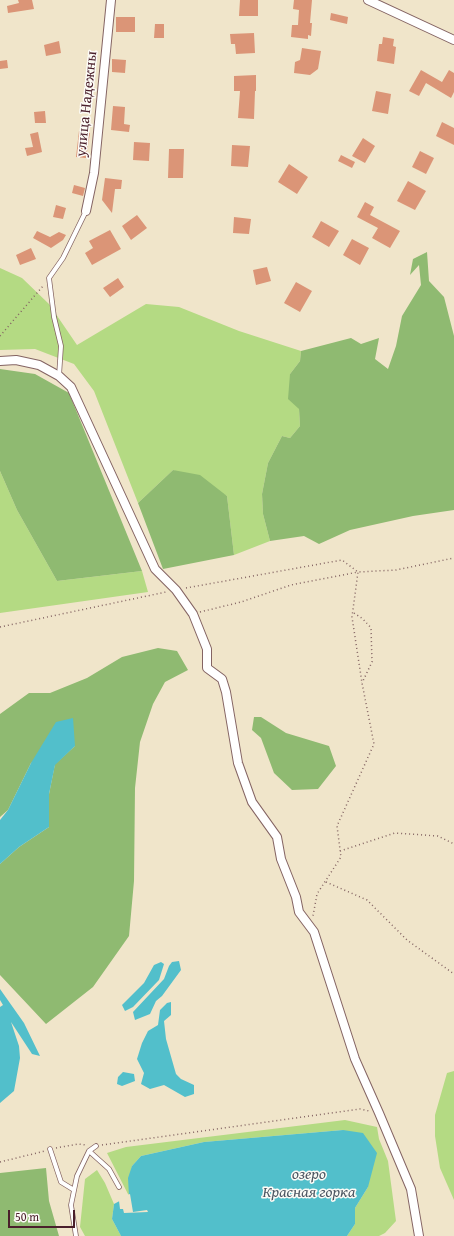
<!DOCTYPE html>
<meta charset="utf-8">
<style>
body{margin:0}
#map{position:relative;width:454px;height:1236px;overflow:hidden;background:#f0e5ca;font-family:"Gentium Book Plus",serif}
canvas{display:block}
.scale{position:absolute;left:8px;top:1210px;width:67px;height:18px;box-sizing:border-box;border:2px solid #4a1f2b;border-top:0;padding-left:5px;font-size:12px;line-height:14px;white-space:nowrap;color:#4a1f2b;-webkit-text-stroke:3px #fdfcf7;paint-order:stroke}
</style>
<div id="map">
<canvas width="454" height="1236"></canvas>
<div class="scale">50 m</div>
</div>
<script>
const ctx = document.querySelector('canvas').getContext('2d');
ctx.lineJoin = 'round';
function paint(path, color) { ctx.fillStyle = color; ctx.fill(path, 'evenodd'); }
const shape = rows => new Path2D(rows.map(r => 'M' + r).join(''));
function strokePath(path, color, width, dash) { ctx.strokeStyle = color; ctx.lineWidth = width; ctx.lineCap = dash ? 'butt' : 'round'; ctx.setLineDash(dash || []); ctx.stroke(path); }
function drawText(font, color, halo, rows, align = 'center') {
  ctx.font = font + ' "Gentium Book Plus",serif'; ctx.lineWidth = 3; ctx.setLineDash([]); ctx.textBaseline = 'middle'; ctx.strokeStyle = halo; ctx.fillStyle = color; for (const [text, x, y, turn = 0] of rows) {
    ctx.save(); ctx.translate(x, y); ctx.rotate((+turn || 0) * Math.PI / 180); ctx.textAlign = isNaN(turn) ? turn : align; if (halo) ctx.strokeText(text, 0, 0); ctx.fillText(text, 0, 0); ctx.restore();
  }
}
paint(shape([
 [0,268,22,278,49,304,77,345,146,304,179,307,239,331,301,351,300,361,290,374,299,409,300,426,290,438,282,436,268,463,262,494,263,514,270,541,234,555,227,496,173,470,138,503,94,391,74,364,35,349,0,350],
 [0,471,17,510,57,581,142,571,148,592,0,613],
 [454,1071,454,1200,440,1168,435,1136,435,1115,447,1073],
 [345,1120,377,1127,379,1139,388,1161,396,1221,385,1233,379,1236,347,1236,355,1224,355,1208,368,1187,343,1130,204,1142,141,1156,132,1166,129,1196,107,1153,126,1147],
 [97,1170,105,1183,114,1204,112,1219,121,1236,85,1236,80,1227,85,1179]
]), '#b4da83');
paint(shape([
 [427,252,429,281,444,297,454,336,454,510,413,516,350,530,319,544,304,536,270,541,263,514,262,494,268,463,282,436,290,438,300,426,299,409,288,399,290,374,300,361,301,351,351,338,361,344,379,338,375,359,388,369,396,346,402,316,421,285,419,265,410,275,413,259],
 [0,369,35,374,69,393,142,571,57,581,17,510,0,471],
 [173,470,200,475,227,496,234,555,163,569,138,503],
 [158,648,177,651,188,670,165,682,153,704,140,742,135,788,134,881,129,936,93,987,46,1024,0,975,0,864,19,847,49,827,49,794,55,764,75,746,31,763,8,810,0,817,0,714,29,693,50,693,87,678,122,657],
 [254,717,261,717,286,733,329,746,336,766,318,789,292,790,274,773,261,738,252,730],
 [46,1168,49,1201,59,1236,0,1236,0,1173]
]), '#8fba71');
paint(shape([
 [73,718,75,746,55,765,49,794,49,827,19,847,0,864,0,820,8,810,31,763,56,722],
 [179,961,181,970,162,996,156,1001,150,1014,135,1020,133,1012,164,979,169,966,172,962],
 [161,962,164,964,159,980,133,1007,125,1011,122,1005,144,983,154,965],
 [0,989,24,1023,40,1056,32,1054,11,1022,19,1046,20,1058,14,1091,0,1103,0,1007,3,1005,0,1000],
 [171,1002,171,1015,164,1021,166,1039,176,1074,181,1079,194,1085,194,1094,185,1097,164,1085,150,1089,141,1084,144,1073,137,1059,142,1043,148,1031,158,1025,160,1010,167,1003],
 [123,1072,134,1074,135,1081,122,1086,117,1084,118,1077],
 [343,1130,363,1133,377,1153,368,1187,355,1208,355,1224,347,1236,121,1236,112,1219,114,1204,129,1196,128,1178,132,1166,141,1156,204,1142]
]), '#52bfcb');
paint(shape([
 [130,1194,133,1212,147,1210,148,1212,124,1213,123,1209,120,1209,119,1201,116,1200,127,1195]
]), '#f0e5ca');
paint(shape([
 [18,0,32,0,34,9,8,13,7,6,19,3],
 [240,0,258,0,258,16,239,16],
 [294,0,312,0,310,23,312,23,311,36,308,35,308,39,291,37,292,25,298,25,299,10,293,9],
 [331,13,348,17,347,24,330,20],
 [116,17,135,17,135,32,116,32],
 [155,24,164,24,164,38,154,38],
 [254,33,255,53,236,54,235,44,231,44,230,34],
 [383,37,394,39,393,46,396,47,394,64,377,61,379,44,382,44],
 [59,41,61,53,46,56,44,45],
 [302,48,321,51,318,69,310,75,294,73,295,62,300,60],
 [112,59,126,60,125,73,112,72],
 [7,60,8,68,0,69,0,61],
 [421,70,442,82,449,70,454,73,454,92,451,98,426,83,419,96,409,91],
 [256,75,256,91,255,91,254,119,238,118,240,91,234,91,234,76],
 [376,91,391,94,388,114,372,111],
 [113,106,125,107,124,124,130,125,129,132,111,130],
 [45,111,46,123,35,123,34,112],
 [442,122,454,128,454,145,436,136],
 [79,131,90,133,86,158,76,157],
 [38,132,42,152,27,156,25,148,33,147,30,134],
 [363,138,375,146,365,163,352,156],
 [134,142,150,143,149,161,133,160],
 [232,145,250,146,248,167,231,166],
 [169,149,184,149,183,178,168,178],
 [420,151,434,158,426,174,412,167],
 [341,155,355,162,352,168,338,161],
 [289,164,308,177,297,194,278,182],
 [105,178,122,180,121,189,115,189,112,213,102,200],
 [408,181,426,191,415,210,397,201],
 [74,185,85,188,83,196,72,193],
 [365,202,374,207,370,215,400,231,390,248,372,238,378,228,357,217],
 [56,205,66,208,63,219,53,217],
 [137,215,147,228,131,240,122,226],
 [234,217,251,219,249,234,233,233],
 [321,221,339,231,329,247,312,237],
 [110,230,121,249,92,265,85,253,93,248,89,241],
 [37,231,50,237,59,232,66,235,63,240,51,248,33,238],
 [352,239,369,248,360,265,343,255],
 [31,248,36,259,20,265,16,255],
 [267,267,271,281,256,285,253,270],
 [118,278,124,287,110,297,103,288],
 [296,282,312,291,300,312,284,303]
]), '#db9577');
const lane = shape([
 [59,376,61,346,54,317,49,278,63,258,86,211],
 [50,1149,61,1182,74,1190],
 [89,1151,109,1169,119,1187],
 [76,1236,71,1205,77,1176,89,1151,96,1146]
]);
const street = shape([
 [368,0,454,40],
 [86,211,94,173,111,0],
 [0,361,16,360,39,365,59,376,71,387,155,569,176,590,193,614,207,649,207,668,222,679,226,692,238,763,252,802,277,837,281,859,296,897,299,912,314,932,355,1059,379,1113,411,1189,419,1236]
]);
strokePath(lane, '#846463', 5.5);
strokePath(street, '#846463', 10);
strokePath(shape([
 [0,336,43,286],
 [186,588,342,560,358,572,396,570,454,558],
 [200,612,241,602,291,585,358,572,352,617,362,683,374,744,337,826,341,857,317,894,313,916],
 [354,613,363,619,371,628,372,662,362,683],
 [0,627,166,592],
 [340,851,395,833,438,836,454,844],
 [326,882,367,900,407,940,454,974],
 [102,1145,360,1109,369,1111],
 [56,1148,78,1144,86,1145],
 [0,1162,45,1151]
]), '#846463', 1.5, [1, 3]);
strokePath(lane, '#fff', 4);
strokePath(street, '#fff', 8);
drawText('15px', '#4a1f2b', '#fdfcf7', [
 ["улица Надежны",87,104,-84]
]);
drawText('italic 16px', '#4d5763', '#fdfcf7', [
 ["озеро",309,1175],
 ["Красная горка",309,1193]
]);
</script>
